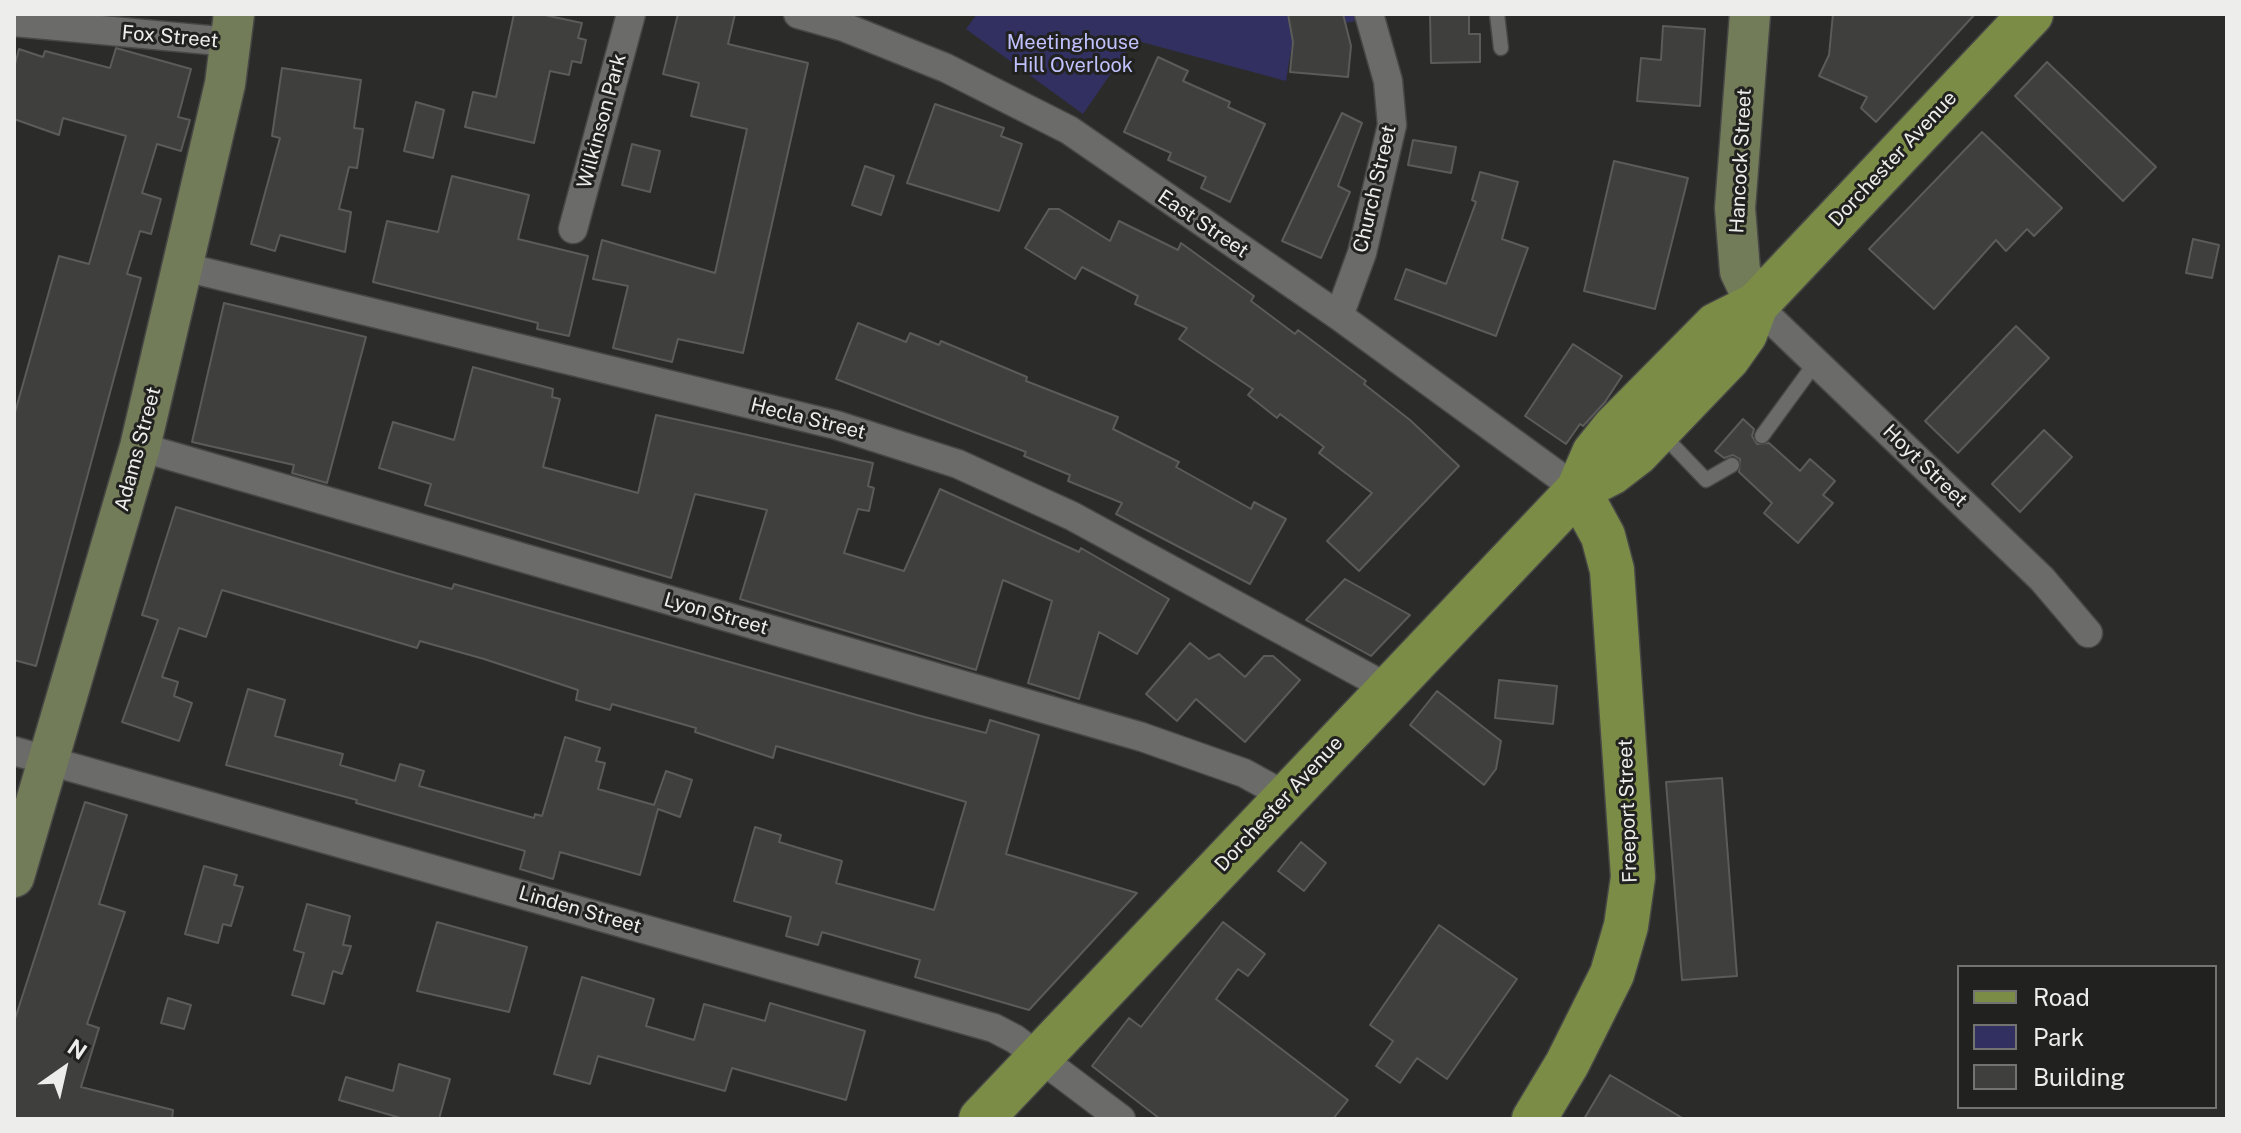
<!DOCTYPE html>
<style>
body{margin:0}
#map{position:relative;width:2241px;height:1133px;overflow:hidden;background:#2b2b29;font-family:"Public Sans",sans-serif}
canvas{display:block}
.frame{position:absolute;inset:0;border:16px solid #edeeec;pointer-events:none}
.legend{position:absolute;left:1957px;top:965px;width:260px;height:144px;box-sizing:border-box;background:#21221f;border:2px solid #737471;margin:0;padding:10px 14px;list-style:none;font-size:24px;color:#edeeec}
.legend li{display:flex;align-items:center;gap:16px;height:40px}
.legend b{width:40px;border:2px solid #737471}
.north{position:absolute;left:24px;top:1029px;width:80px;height:80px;-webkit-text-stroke:6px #21221f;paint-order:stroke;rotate:34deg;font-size:22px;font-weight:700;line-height:32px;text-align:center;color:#edeeec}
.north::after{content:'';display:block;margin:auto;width:28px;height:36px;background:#edeeec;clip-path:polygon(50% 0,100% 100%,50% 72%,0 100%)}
</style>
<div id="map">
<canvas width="2241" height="1133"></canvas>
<div class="frame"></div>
<ul class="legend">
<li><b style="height:10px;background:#7b8c46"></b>Road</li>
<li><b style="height:22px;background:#323060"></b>Park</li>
<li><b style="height:22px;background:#3f403d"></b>Building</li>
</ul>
<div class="north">N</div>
</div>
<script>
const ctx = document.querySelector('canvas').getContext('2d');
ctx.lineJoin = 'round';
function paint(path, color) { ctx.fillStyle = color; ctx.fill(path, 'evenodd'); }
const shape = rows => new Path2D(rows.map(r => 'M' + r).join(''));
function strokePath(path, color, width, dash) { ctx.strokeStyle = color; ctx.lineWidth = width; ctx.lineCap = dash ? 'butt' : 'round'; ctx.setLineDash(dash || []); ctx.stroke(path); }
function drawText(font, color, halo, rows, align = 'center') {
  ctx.font = font + ' "Public Sans",sans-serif'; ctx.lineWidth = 6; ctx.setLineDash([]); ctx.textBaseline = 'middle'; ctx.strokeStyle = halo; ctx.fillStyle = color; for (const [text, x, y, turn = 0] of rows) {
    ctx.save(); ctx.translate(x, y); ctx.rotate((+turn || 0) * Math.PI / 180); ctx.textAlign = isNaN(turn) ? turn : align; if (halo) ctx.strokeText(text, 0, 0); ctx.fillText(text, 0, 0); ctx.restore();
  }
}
paint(shape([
 [977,14,1354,14,1356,21,1294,32,1286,81,1134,40,1083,114,966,29]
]), '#323060');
const building = shape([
 [514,14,540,14,582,23,578,38,586,40,581,63,572,61,569,75,550,71,534,143,465,127,473,92,496,97,514,14],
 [678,14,735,14,728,44,808,63,743,353,678,339,672,362,613,348,628,286,593,279,602,240,715,273,747,129,691,116,699,83,663,74,678,14],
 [1288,14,1343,14,1351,46,1348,77,1290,72,1293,42,1288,14],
 [1430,14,1469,14,1469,34,1480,34,1480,62,1431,63,1430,14],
 [1833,14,1975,14,1876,122,1861,108,1867,97,1819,76,1829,55,1833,14],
 [1663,26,1705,29,1700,106,1637,101,1641,58,1661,60,1663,26],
 [116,48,191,69,178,117,190,120,181,151,157,144,142,193,161,199,151,234,140,231,127,274,141,278,36,666,14,660,14,416,59,256,89,264,126,136,63,118,59,135,14,119,14,68,19,49,43,57,45,51,110,68,116,48],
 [1158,57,1188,71,1183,81,1230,102,1228,107,1265,124,1230,202,1201,188,1206,177,1168,160,1171,153,1124,132,1158,57],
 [2047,62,2156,167,2123,201,2015,96,2047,62],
 [282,68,361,80,354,128,363,129,357,168,349,167,339,209,351,212,345,252,280,235,275,251,251,244,280,138,272,136,282,68],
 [416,102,444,110,433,158,404,151,416,102],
 [935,104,1004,128,1001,136,1022,144,999,211,907,183,935,104],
 [1342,113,1362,123,1338,186,1350,192,1321,258,1282,241,1342,113],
 [1982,132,2062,208,2034,236,2027,229,2006,251,1996,240,1934,309,1869,249,1982,132],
 [1413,140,1456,147,1451,173,1408,165,1413,140],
 [632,144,660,151,650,192,622,185,632,144],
 [1614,161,1688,178,1655,309,1584,291,1614,161],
 [865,166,894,176,881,215,852,205,865,166],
 [1480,172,1518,182,1502,239,1528,248,1496,336,1395,299,1406,269,1446,284,1476,202,1472,200,1480,172],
 [452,176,529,195,518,239,588,256,569,336,537,329,538,323,373,282,387,221,438,232,452,176],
 [1049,209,1059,209,1110,241,1119,221,1178,250,1181,243,1254,296,1251,301,1295,334,1298,330,1366,381,1364,384,1410,420,1459,466,1359,571,1327,541,1372,493,1319,453,1324,447,1280,414,1277,418,1248,395,1253,389,1179,339,1187,328,1135,304,1138,296,1082,267,1075,279,1025,248,1049,209],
 [2193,239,2219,245,2212,278,2186,273,2193,239],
 [224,303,366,337,327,483,292,473,294,465,192,442,224,303],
 [858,323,906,342,910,333,939,345,941,341,1027,377,1026,381,1118,417,1113,429,1179,462,1176,467,1251,509,1254,502,1286,519,1250,584,1116,514,1122,503,1068,481,1070,475,1024,456,1026,452,836,379,858,323],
 [2016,326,2049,358,1958,453,1925,421,2016,326],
 [1573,344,1622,376,1605,402,1583,426,1580,424,1566,444,1525,416,1573,344],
 [473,367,553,389,552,397,560,399,543,467,638,493,656,415,730,431,873,463,868,486,874,488,869,511,858,509,844,553,904,571,940,489,1079,552,1081,548,1169,599,1137,654,1099,632,1079,699,1028,683,1052,601,1003,580,976,670,740,599,767,510,695,494,671,578,425,505,431,484,379,468,393,422,454,440,473,367],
 [1743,419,1754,429,1752,436,1757,444,1769,443,1800,471,1810,459,1835,481,1823,495,1833,503,1798,543,1764,513,1772,503,1739,472,1740,459,1733,455,1724,458,1715,451,1743,419],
 [2044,430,2072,457,2020,512,1992,484,2044,430],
 [176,507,396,573,452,589,454,584,917,715,986,733,990,720,1039,735,1006,854,1137,893,1029,1010,915,977,920,960,822,932,818,945,786,936,791,917,734,901,755,827,781,835,779,842,842,861,836,883,934,910,966,802,776,746,773,758,695,732,696,728,612,704,610,710,576,700,578,690,484,659,420,641,417,648,222,590,206,637,179,628,162,677,178,682,174,696,192,703,179,741,122,722,158,620,142,615,176,507],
 [1345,579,1410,615,1371,656,1306,620,1345,579],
 [1190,643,1209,659,1219,654,1245,677,1264,656,1273,656,1300,680,1245,742,1196,699,1177,721,1146,694,1190,643],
 [1499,680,1557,686,1553,724,1495,718,1499,680],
 [248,689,285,700,275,736,343,754,340,765,395,781,400,764,424,771,419,786,534,818,535,814,542,816,565,737,600,748,596,761,605,763,598,789,654,805,666,771,692,780,680,817,658,809,640,875,560,852,553,879,520,869,525,851,356,803,357,800,226,765,248,689],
 [1437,691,1501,741,1496,769,1484,785,1410,725,1437,691],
 [1722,778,1737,976,1682,980,1666,782,1722,778],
 [85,802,127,815,99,904,125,912,87,1024,99,1028,81,1087,173,1110,172,1119,14,1119,14,1022,85,802],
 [1301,842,1326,863,1304,891,1278,871,1301,842],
 [204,866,237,875,234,885,243,887,231,926,223,924,218,943,185,934,204,866],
 [307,904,350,916,343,945,351,946,342,974,333,971,324,1004,292,995,304,953,294,950,307,904],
 [437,922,527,947,509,1012,417,991,437,922],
 [1223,922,1265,954,1248,976,1238,969,1216,999,1348,1100,1333,1119,1160,1119,1092,1066,1129,1018,1141,1027,1223,922],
 [1439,925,1517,979,1447,1079,1417,1058,1400,1083,1376,1066,1393,1041,1370,1025,1439,925],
 [582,977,654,999,646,1026,694,1040,704,1004,765,1021,770,1003,865,1031,846,1100,732,1068,725,1091,598,1056,590,1084,554,1074,582,977],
 [168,998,191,1005,184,1029,161,1023,168,998],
 [399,1064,450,1079,439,1119,404,1119,339,1100,346,1077,393,1091,399,1064],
 [1610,1075,1684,1119,1584,1119,1610,1075]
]);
paint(building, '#3f403d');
strokePath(building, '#5b5c59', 2);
const lane = shape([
 [1497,14,1501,48],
 [1663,435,1706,480,1732,465],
 [1762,436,1816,362]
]);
const street = shape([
 [798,14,844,27,946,68,1069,130,1339,316,1578,490],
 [14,22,230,42],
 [573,229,631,14],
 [184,267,836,425,958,464,1072,516,1388,688],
 [1756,305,2042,579,2088,633],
 [1339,316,1362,253,1392,125,1388,81,1369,14],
 [140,447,1142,737,1244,773,1286,796],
 [14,751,994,1028,1015,1039,1121,1119]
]);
const secondary = shape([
 [1750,14,1735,208,1740,271,1756,305],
 [14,877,140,447,225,84,234,14]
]);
const primary = shape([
 [1578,490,1611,473,1637,453,1728,358,1745,334,1756,305,2031,14],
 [981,1119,1578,490,1594,453,1614,428,1716,325,1756,305],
 [1534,1119,1567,1064,1612,974,1626,926,1633,877,1612,570,1603,536,1578,490]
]);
strokePath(lane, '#474846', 17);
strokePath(street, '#474846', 31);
strokePath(secondary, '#474846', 43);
strokePath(primary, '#474846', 47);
strokePath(lane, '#6b6c69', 14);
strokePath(street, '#6b6c69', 28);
strokePath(secondary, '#737c58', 40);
strokePath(primary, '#7b8c46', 44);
drawText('20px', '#edeeec', '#21221f', [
 ["Fox Street",170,37,5],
 ["Wilkinson Park",602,121,-75],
 ["Dorchester Avenue",1893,159,-47],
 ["Hancock Street",1741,161,-87],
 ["Church Street",1375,189,-77],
 ["East Street",1203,224,34],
 ["Hecla Street",808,419,14],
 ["Adams Street",138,449,-75],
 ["Hoyt Street",1925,466,44],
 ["Lyon Street",716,614,16],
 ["Dorchester Avenue",1279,804,-47],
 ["Freeport Street",1628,811,-92],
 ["Linden Street",580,910,16]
]);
drawText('20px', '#c0c1fe', '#21221f', [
 ["Meetinghouse",1073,43],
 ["Hill Overlook",1073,66]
]);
</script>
